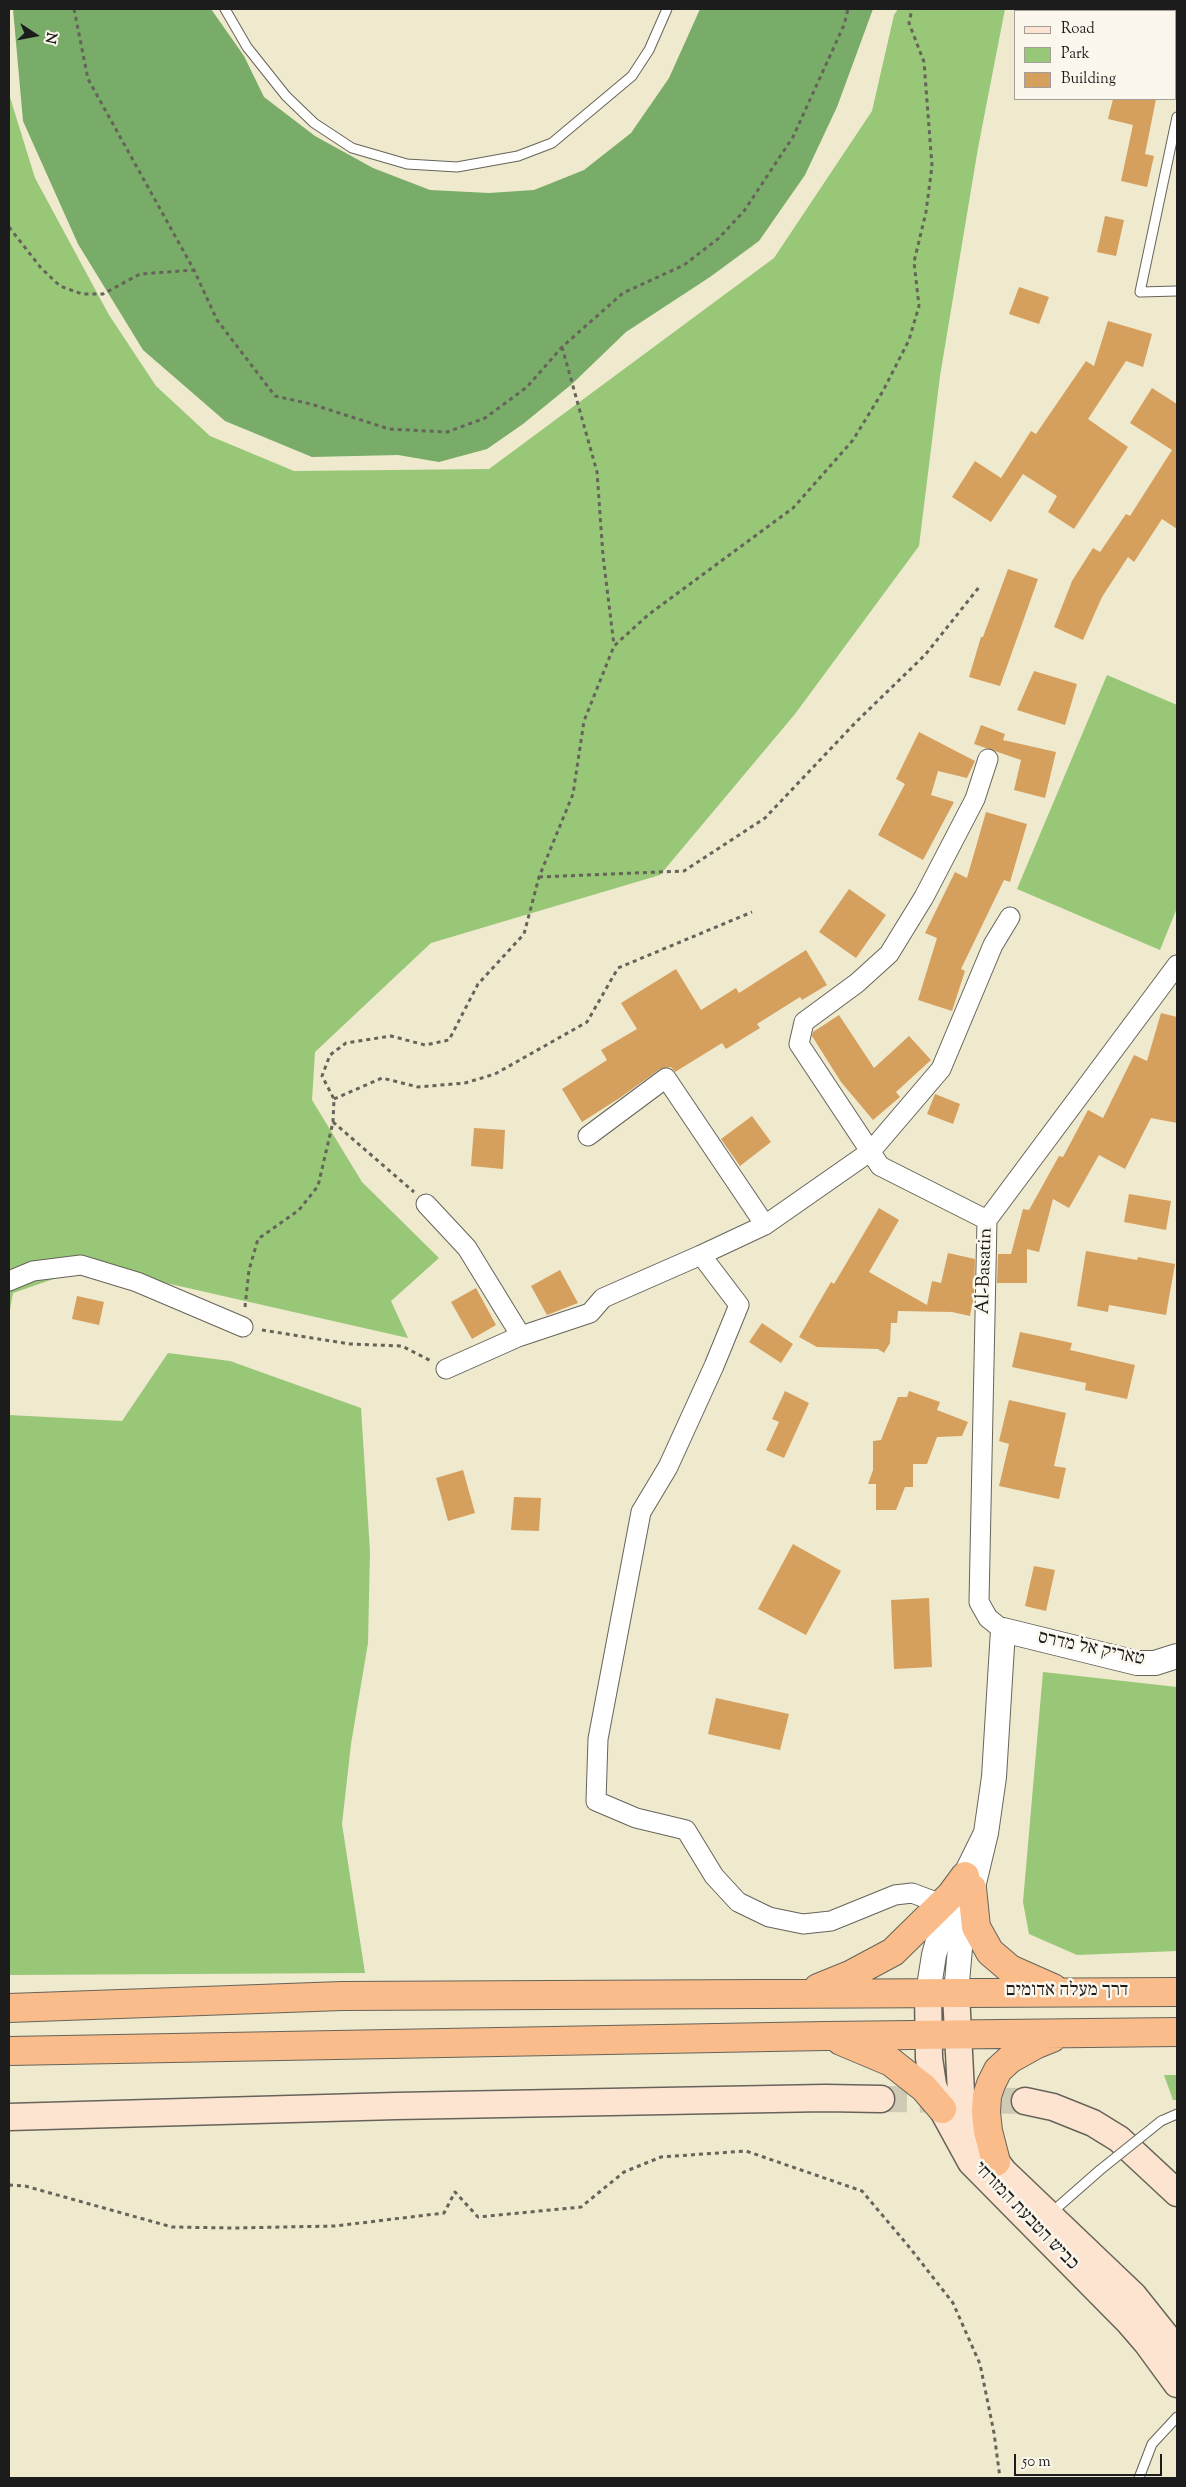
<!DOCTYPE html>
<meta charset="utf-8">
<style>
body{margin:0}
#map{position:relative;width:1186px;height:2487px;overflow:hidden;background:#efe9ce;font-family:"Sorts Mill Goudy",serif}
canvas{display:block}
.frame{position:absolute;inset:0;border:10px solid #1c1c1c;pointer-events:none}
.legend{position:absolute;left:1014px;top:10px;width:162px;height:90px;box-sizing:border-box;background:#fbf7ec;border:1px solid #a29f99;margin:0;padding:6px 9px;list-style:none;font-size:15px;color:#1c1c1c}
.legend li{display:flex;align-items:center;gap:10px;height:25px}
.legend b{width:25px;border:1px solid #a29f99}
.north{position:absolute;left:10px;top:10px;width:50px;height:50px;-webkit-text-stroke:4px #fbf7ec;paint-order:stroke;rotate:101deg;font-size:14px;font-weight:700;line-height:20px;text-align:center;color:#1c1c1c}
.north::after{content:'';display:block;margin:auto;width:18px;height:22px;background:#1c1c1c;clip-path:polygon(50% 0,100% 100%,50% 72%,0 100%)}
.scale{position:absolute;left:1014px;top:2454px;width:148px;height:22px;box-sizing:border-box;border:2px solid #1c1c1c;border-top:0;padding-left:6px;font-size:15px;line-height:18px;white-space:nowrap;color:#1c1c1c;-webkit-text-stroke:4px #fbf7ec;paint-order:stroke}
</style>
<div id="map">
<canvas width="1186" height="2487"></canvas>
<div class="frame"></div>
<ul class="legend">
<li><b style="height:6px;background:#fde4d0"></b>Road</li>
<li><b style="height:14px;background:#97c777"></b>Park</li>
<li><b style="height:14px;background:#d5a05e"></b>Building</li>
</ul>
<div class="north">N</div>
<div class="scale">50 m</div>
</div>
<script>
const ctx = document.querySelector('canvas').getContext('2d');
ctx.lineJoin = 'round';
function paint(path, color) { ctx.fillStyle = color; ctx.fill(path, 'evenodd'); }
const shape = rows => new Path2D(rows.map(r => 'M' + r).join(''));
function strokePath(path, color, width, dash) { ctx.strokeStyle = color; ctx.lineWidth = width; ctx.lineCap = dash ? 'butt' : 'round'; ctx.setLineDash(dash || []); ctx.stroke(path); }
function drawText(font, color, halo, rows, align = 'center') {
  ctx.font = font + ' "Sorts Mill Goudy","Frank Ruhl Libre",serif'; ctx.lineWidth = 5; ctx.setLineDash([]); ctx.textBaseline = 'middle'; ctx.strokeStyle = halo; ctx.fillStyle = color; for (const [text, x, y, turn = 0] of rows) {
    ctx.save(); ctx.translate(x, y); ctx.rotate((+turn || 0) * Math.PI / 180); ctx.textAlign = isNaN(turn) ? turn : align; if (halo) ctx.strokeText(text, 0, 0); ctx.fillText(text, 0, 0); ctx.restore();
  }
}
paint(shape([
 [898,9,1005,9,978,148,940,376,919,546,795,714,660,875,431,943,315,1052,312,1100,362,1182,439,1258,391,1301,408,1338,91,1266,13,1293,9,1315,9,94,35,178,109,315,156,386,210,436,294,471,489,469,774,258,872,111,894,15],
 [1107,675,1177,705,1177,908,1160,950,1017,889],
 [168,1353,230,1361,361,1408,370,1552,368,1643,351,1744,342,1824,365,1973,9,1975,9,1415,122,1421],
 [1043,1672,1177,1687,1177,1951,1077,1955,1029,1934,1023,1902],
 [1164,2075,1177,2075,1177,2100,1173,2100]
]), '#97c777');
paint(shape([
 [13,9,211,9,244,56,264,97,315,136,373,168,430,190,489,193,534,190,584,170,631,133,669,78,700,9,873,9,837,107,805,175,759,241,710,277,626,332,572,384,523,424,487,449,439,462,398,455,312,457,225,421,143,350,78,244,23,121]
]), '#79ac68');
paint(shape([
 [1113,99,1156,99,1145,154,1154,156,1147,187,1121,181,1133,125,1108,119],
 [1105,216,1124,220,1116,256,1097,252],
 [1019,287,1049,297,1039,324,1009,314],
 [1108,321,1152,334,1143,367,1126,361,1088,419,1128,447,1074,529,1048,512,1057,496,1023,474,991,522,952,497,975,461,1001,478,1031,431,1036,434,1086,361,1094,366],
 [1152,388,1177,404,1177,529,1162,519,1134,562,1128,557,1102,597,1083,640,1054,627,1072,581,1093,548,1100,552,1126,514,1130,516,1172,450,1130,423],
 [1008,569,1038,579,1000,686,969,677,981,637,983,637],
 [1034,671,1077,684,1065,725,1017,710],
 [981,725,1005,734,1003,740,1056,752,1045,798,1014,790,1021,760,974,744],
 [919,732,975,761,967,778,938,771,931,795,954,802,923,860,878,835,905,784,896,779],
 [986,812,1027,824,1010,882,1004,880,961,969,965,971,952,1011,918,1000,937,938,925,933,955,872,967,878],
 [849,889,886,915,856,958,819,932],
 [806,950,827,985,802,1000,800,997,757,1024,760,1028,726,1049,722,1043,675,1072,671,1067,660,1069,621,1097,582,1122,562,1089,607,1060,601,1050,637,1029,621,1003,676,969,701,1010,736,988,739,993],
 [1161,1013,1177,1017,1177,1123,1151,1118,1125,1169,1099,1155,1069,1208,1053,1199,1039,1252,1027,1249,1027,1283,997,1283,998,1254,1011,1254,1023,1209,1029,1210,1059,1156,1063,1157,1088,1110,1103,1118,1134,1055,1147,1061],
 [839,1015,874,1068,909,1036,931,1060,896,1092,900,1097,873,1120,841,1082,812,1036,813,1032],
 [935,1094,960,1104,953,1124,927,1114],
 [752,1116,771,1142,740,1166,721,1139],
 [474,1128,505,1130,503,1169,471,1166],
 [1129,1194,1171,1201,1166,1230,1124,1222],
 [879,1208,899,1220,869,1272,927,1305,932,1281,941,1283,948,1253,975,1259,974,1295,970,1316,952,1312,898,1311,897,1323,891,1323,890,1343,884,1353,878,1349,817,1347,799,1337,831,1282,834,1284],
 [1086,1251,1137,1260,1138,1257,1175,1264,1166,1315,1109,1305,1108,1312,1077,1306],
 [560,1270,578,1303,547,1315,531,1286],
 [476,1288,496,1325,472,1339,451,1302],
 [77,1296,104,1302,99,1325,72,1319],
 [762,1323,793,1344,781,1363,749,1342],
 [1020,1332,1072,1343,1070,1350,1135,1365,1127,1399,1085,1390,1086,1383,1012,1367],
 [785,1391,809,1403,784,1458,766,1450,779,1422,772,1419],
 [909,1391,940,1402,937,1410,968,1422,962,1436,937,1437,927,1464,913,1464,913,1487,905,1487,896,1510,876,1510,876,1484,868,1484,873,1470,873,1441,881,1440,898,1397,907,1397],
 [1009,1400,1066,1413,1054,1466,1066,1468,1059,1499,999,1486,1009,1444,999,1441],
 [463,1470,475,1513,448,1521,436,1478],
 [514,1497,541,1498,539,1531,511,1530],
 [793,1544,841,1571,806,1635,758,1609],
 [1034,1566,1055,1570,1046,1611,1025,1606],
 [929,1598,932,1667,894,1669,891,1600],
 [716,1698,789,1714,780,1750,708,1734]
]), '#d5a05e');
strokePath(shape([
 [881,2099,1025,2101]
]), '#cfcab3', 26, [26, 13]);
const service = shape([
 [225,9,247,47,286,96,314,123,352,148,407,164,457,167,518,156,552,143,632,76,649,50,667,9],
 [1177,117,1140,292,1177,291],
 [1161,2121,1177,2114],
 [1051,2213,1100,2170],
 [1139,2478,1152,2444,1177,2417]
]);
const minor = shape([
 [588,1136,666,1078,765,1225],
 [426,1204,467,1248,521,1336],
 [987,1220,880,1166,799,1044,804,1022,857,983,889,954,924,897,975,799,988,759],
 [9,1281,33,1271,81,1265,137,1282,243,1327],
 [446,1369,518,1337,590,1313,603,1298,701,1255],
 [1003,1630,988,1618,979,1602,987,1220,1177,965],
 [952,1908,912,1893,895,1895,831,1921,803,1924,769,1917,738,1902,714,1876,686,1830,636,1818,596,1801,598,1739,641,1512,668,1467,714,1366,739,1305,701,1255,765,1225,871,1151,941,1069,993,945,1010,917]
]);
const tertiary = shape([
 [986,1833,994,1777,1003,1630,1137,1663,1155,1663,1177,1656],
 [928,1993,934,1955,941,1930,950,1906,986,1833,961,1937,956,1993]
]);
const secondary = shape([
 [928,1993,929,2058,933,2085,942,2109,971,2162,1128,2321,1147,2343,1177,2384],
 [956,1993,961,2093,986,2149,1004,2172,1134,2296,1177,2350],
 [1025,2101,1053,2107,1093,2123,1119,2139,1177,2193],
 [9,2117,396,2106,825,2098,881,2099]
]);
const trunk = shape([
 [972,1888,976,1927,990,1952,1010,1969,1053,1988],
 [818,1988,850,1975,893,1952,951,1895,965,1876],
 [9,2008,342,1996,1177,1992],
 [841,2041,891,2062,924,2088,942,2109],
 [9,2051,825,2036,1177,2032],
 [996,2162,988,2131,986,2112,987,2096,991,2084,998,2070,1010,2059,1037,2044,1052,2038]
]);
strokePath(service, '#66645a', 11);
strokePath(minor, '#66645a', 21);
strokePath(tertiary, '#66645a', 26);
strokePath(secondary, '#66645a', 29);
strokePath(trunk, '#66645a', 30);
strokePath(shape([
 [74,9,88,79,194,270,217,320,275,396,311,404,389,429,447,432,485,418,527,387,562,347,623,293,684,265,719,238,744,211,793,137,844,25,848,9],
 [9,227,41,268,60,286,82,294,103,294,140,274,194,270],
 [562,347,597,472,603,556,614,645],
 [539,877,684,871,765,818,856,722,925,655,980,586],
 [334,1099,382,1078,418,1087,465,1083,495,1074,587,1022,618,968,752,912],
 [333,1122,414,1192],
 [245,1307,249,1270,258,1239,299,1210,318,1186,333,1122,334,1099,322,1076,330,1055,346,1043,391,1036,425,1045,449,1040,478,984,524,934,539,877,573,794,584,721,614,646,648,615,793,508,853,440,883,391,909,340,919,306,914,262,926,212,932,166,924,62,909,23,912,9],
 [262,1330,350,1344,402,1346,431,1361],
 [9,2185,25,2186,172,2227,233,2228,335,2226,444,2213,455,2192,478,2217,581,2207,624,2172,661,2157,746,2151,862,2191,910,2248,953,2303,980,2364,994,2433,1000,2478]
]), '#66645a', 3, [4, 4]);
strokePath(service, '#fff', 9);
strokePath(minor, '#fff', 19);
strokePath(tertiary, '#fff', 24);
strokePath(secondary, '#fde4d0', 26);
strokePath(trunk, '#f9bc8a', 28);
const serviceBridge = shape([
 [1100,2170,1161,2121]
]);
strokePath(serviceBridge, '#66645a', 11, []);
strokePath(serviceBridge, '#fff', 9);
drawText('19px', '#1c1c1c', '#fbf7ec', [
 ["Al-Basatin",986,1271,-88],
 ["טאריק אל מדרס",1091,1650,12],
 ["דרך מעלה אדומים",1067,1992],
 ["כביש הטבעת המזרחי",1025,2217,46]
]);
</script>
